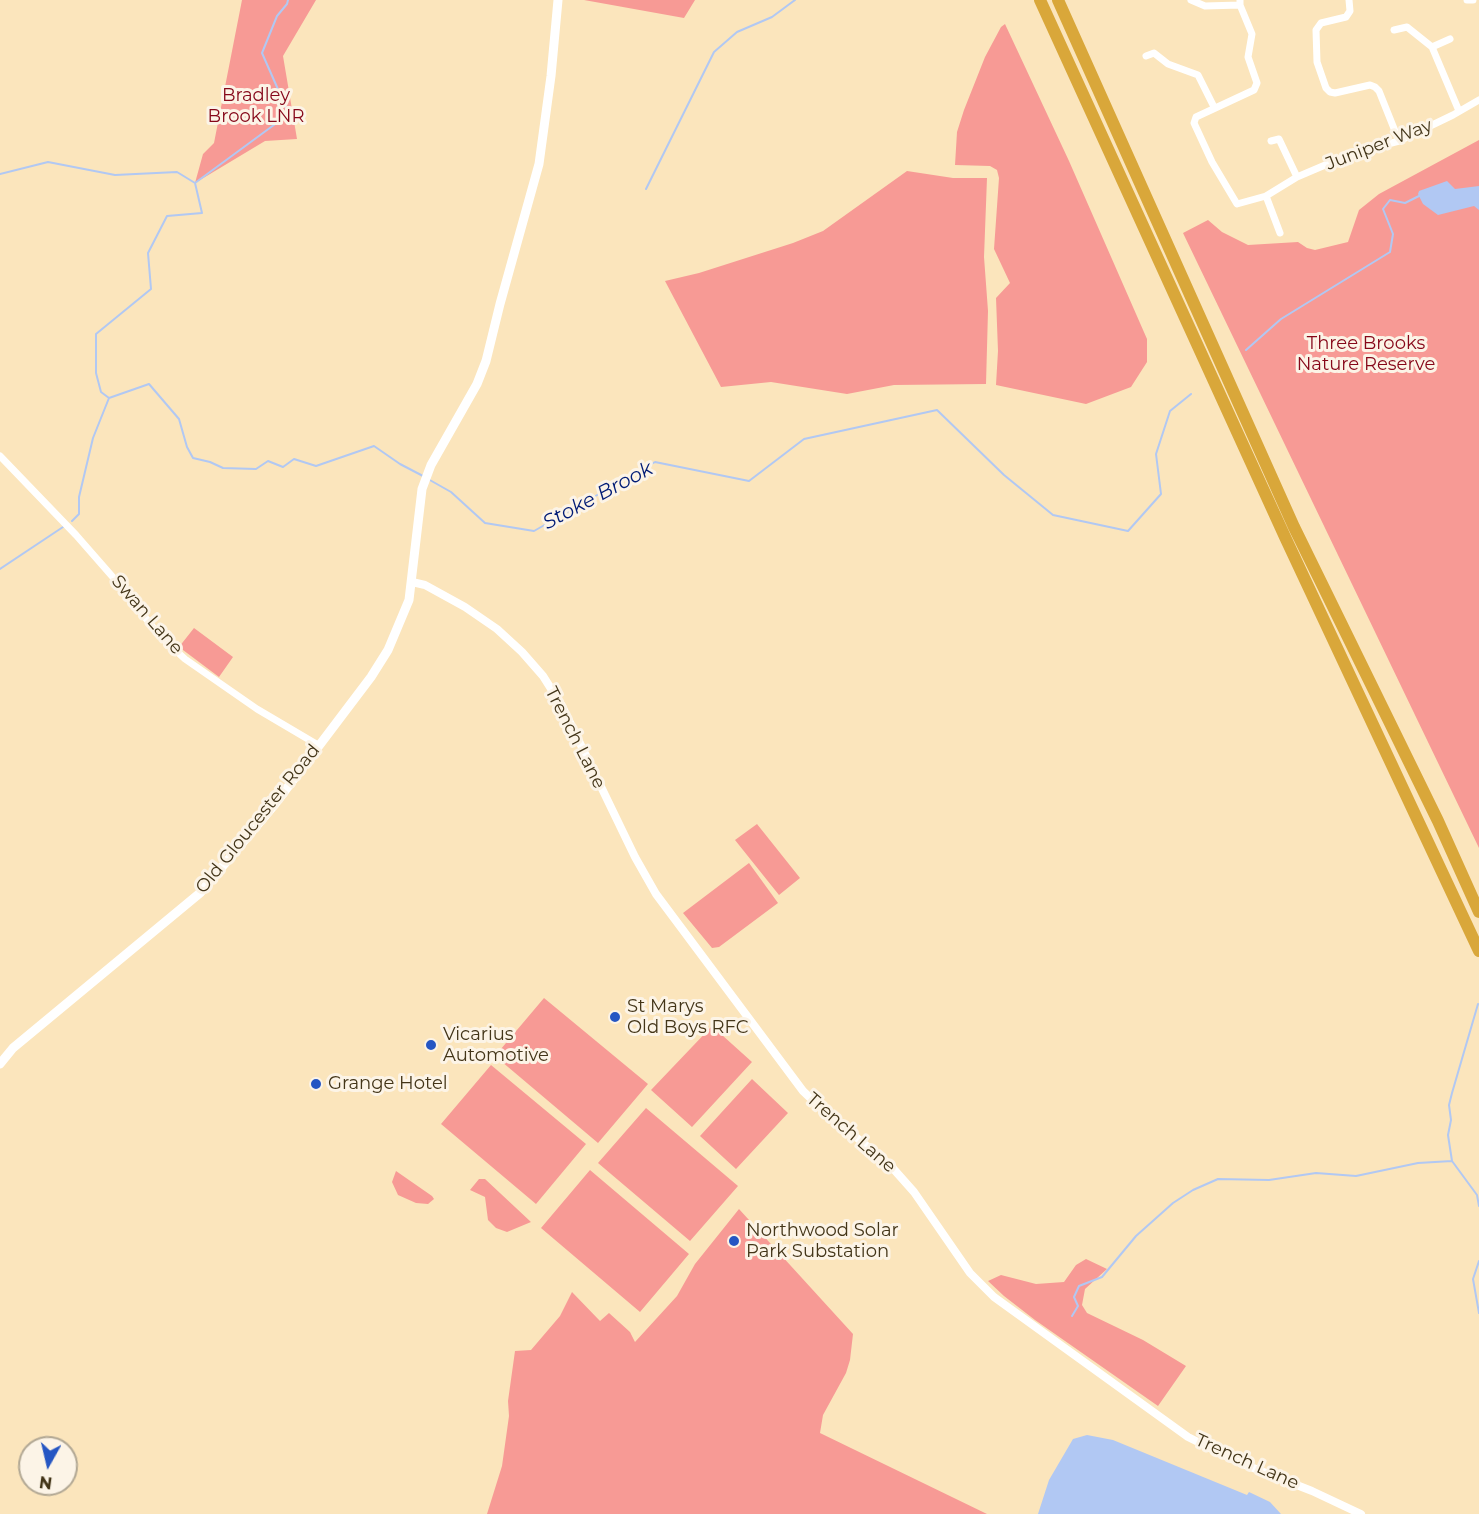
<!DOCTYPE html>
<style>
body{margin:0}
#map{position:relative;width:1479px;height:1514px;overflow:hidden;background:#fbe5bc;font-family:Montserrat,sans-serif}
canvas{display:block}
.north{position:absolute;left:18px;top:1436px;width:60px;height:60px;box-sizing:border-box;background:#fcf4e7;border:2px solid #b2a894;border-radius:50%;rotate:188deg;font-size:16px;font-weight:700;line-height:24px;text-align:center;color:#433518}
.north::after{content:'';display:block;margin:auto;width:21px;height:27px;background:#2556c3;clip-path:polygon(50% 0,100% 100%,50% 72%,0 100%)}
</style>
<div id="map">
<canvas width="1479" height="1514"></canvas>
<div class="north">N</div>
</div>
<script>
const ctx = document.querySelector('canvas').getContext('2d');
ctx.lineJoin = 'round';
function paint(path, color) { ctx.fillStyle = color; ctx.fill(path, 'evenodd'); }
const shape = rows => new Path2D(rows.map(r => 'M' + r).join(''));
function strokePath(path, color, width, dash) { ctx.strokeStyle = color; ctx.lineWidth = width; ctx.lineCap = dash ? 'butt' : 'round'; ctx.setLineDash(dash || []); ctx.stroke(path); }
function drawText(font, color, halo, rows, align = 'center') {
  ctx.font = font + ' Montserrat,sans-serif'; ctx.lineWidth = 6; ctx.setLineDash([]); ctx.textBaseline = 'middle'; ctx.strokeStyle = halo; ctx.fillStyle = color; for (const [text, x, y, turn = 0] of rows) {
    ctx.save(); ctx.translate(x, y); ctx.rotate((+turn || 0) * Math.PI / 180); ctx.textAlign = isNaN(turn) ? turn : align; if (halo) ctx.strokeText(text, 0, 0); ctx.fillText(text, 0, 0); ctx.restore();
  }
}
paint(shape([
 [242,0,316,0,283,56,297,139,265,141,195,183,203,154,214,143],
 [584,0,695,0,684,18],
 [1005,24,1069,161,1147,339,1147,362,1131,387,1086,404,996,385,998,351,996,298,1010,283,994,249,999,178,997,170,990,166,955,165,957,132,964,110,985,57,1001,27],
 [1479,140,1479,848,1183,233,1208,220,1222,232,1248,245,1298,242,1307,248,1315,250,1348,242,1359,210,1379,194],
 [907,171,953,178,987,178,984,257,988,311,986,384,894,385,847,394,771,382,721,387,665,281,699,273,793,243,823,231],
 [194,628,233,657,219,677,179,647],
 [757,824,800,878,779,895,735,840],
 [749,863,778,903,719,947,712,948,683,913],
 [544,998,648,1084,598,1143,495,1056],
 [712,1026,752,1062,692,1127,651,1090],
 [491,1065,586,1144,536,1204,441,1124],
 [752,1079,788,1113,736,1169,700,1136],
 [646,1108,738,1186,690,1241,598,1163],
 [590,1170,689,1254,640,1312,541,1228],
 [396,1171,432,1196,434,1199,428,1204,416,1203,398,1195,392,1182],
 [479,1179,485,1179,531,1222,507,1232,496,1228,488,1220,485,1197,470,1190],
 [739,1209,853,1334,850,1360,846,1373,823,1415,820,1433,987,1514,487,1514,502,1466,509,1416,508,1401,515,1351,531,1350,560,1316,572,1292,600,1321,609,1313,630,1332,635,1342,677,1296,695,1264],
 [1086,1259,1107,1269,1085,1289,1082,1305,1087,1313,1143,1340,1186,1366,1158,1406,1035,1320,1004,1296,988,1281,1001,1275,1036,1284,1064,1282,1076,1265]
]), '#f79a95');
paint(shape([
 [1447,181,1455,189,1479,186,1479,210,1474,206,1438,215,1423,204,1418,194,1419,191],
 [1087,1435,1113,1440,1247,1495,1249,1492,1270,1502,1281,1514,1038,1514,1049,1480,1073,1439]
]), '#b1c8f3');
strokePath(shape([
 [0,174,48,162,115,175,177,172,195,183],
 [646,189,714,52,737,32,772,17,795,0],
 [1246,350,1281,319,1390,252,1393,234,1383,209,1390,200,1405,203,1419,196],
 [109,398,149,384,179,419,187,447,193,458,210,462,223,468,256,469,268,461,283,467,294,459,316,466,374,446,400,464,423,476],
 [109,398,101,392,96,373,96,334,151,289,148,253,167,216,202,213,195,183,282,119,288,112,262,53,277,16,287,4,288,0],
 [428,479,451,492,485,523,534,531,655,462,749,481,804,439,937,410,1004,475,1053,515,1128,531,1161,494,1156,454,1170,411,1191,394],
 [72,521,79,514,79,497,93,438,109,398],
 [0,569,63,527],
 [1478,1004,1452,1093,1449,1105,1451,1120,1448,1135,1452,1161,1477,1195,1479,1206],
 [1479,1261,1473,1279,1479,1313],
 [1072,1316,1078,1306,1074,1297,1079,1286,1102,1277,1136,1236,1173,1203,1193,1190,1218,1179,1269,1180,1316,1173,1356,1176,1418,1163,1452,1161]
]), '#b1c8f3', 2);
strokePath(shape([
 [1191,0,1205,6,1240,5],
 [1240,0,1240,5,1252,34,1248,57,1257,83,1254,90,1196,117,1194,123,1212,162,1237,204,1266,196,1297,177,1351,154,1399,141,1453,115,1479,100],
 [1349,0,1350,11,1346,17,1321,23,1316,30,1317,62,1326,88,1330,92,1335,93,1370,85,1375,87,1379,91,1399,141],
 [1467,0,1473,0],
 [1394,30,1407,27,1432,47,1459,111],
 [1432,47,1450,39],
 [1146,56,1154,53,1168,64,1198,75,1214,107],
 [1271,141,1279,139,1297,177],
 [1266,196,1280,233],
 [0,456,76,535,118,583,159,635,185,659,257,709,318,745]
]), '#fff', 7);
strokePath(shape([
 [412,582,425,585,465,607,497,629,522,652,543,676,562,706,635,857,656,894,803,1091,823,1110,890,1165,914,1192,970,1273,994,1297,1188,1437,1238,1462,1312,1491,1361,1514]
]), '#fff', 8);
strokePath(shape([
 [0,1064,13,1048,200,893,275,804,371,677,388,650,409,600,422,489,431,465,477,384,486,361,500,304,539,164,551,76,558,0]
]), '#fff', 9);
strokePath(shape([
 [1040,0,1285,537,1479,951],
 [1058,0,1294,527,1438,821,1479,912]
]), '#d9a73a', 12);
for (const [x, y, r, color] of [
 [615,1017,6,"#2556c3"],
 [431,1045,6,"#2556c3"],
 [316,1084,6,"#2556c3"],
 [734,1241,6,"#2556c3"]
]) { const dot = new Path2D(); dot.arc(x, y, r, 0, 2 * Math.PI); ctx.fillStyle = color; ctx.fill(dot); strokePath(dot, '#fcf4e7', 2); }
drawText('18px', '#860719', '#fcf4e7', [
 ["Bradley",256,96],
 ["Brook LNR",256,117],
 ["Three Brooks",1366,344],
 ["Nature Reserve",1366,365]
]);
drawText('18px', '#433518', '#fcf4e7', [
 ["Juniper Way",1379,145,-21],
 ["Swan Lane",147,615,49],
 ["Trench Lane",575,738,63],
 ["Old Gloucester Road",258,819,-51],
 ["Trench Lane",851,1133,41],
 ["Trench Lane",1247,1462,24]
]);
drawText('18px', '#433518', '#fcf4e7', [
 ["St Marys",627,1007],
 ["Old Boys RFC",627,1028],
 ["Vicarius",443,1035],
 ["Automotive",443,1056],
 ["Grange Hotel",328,1084],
 ["Northwood Solar",746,1231],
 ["Park Substation",746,1252]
], 'left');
drawText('italic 20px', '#001b75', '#fcf4e7', [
 ["Stoke Brook",598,496,-28]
]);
</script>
